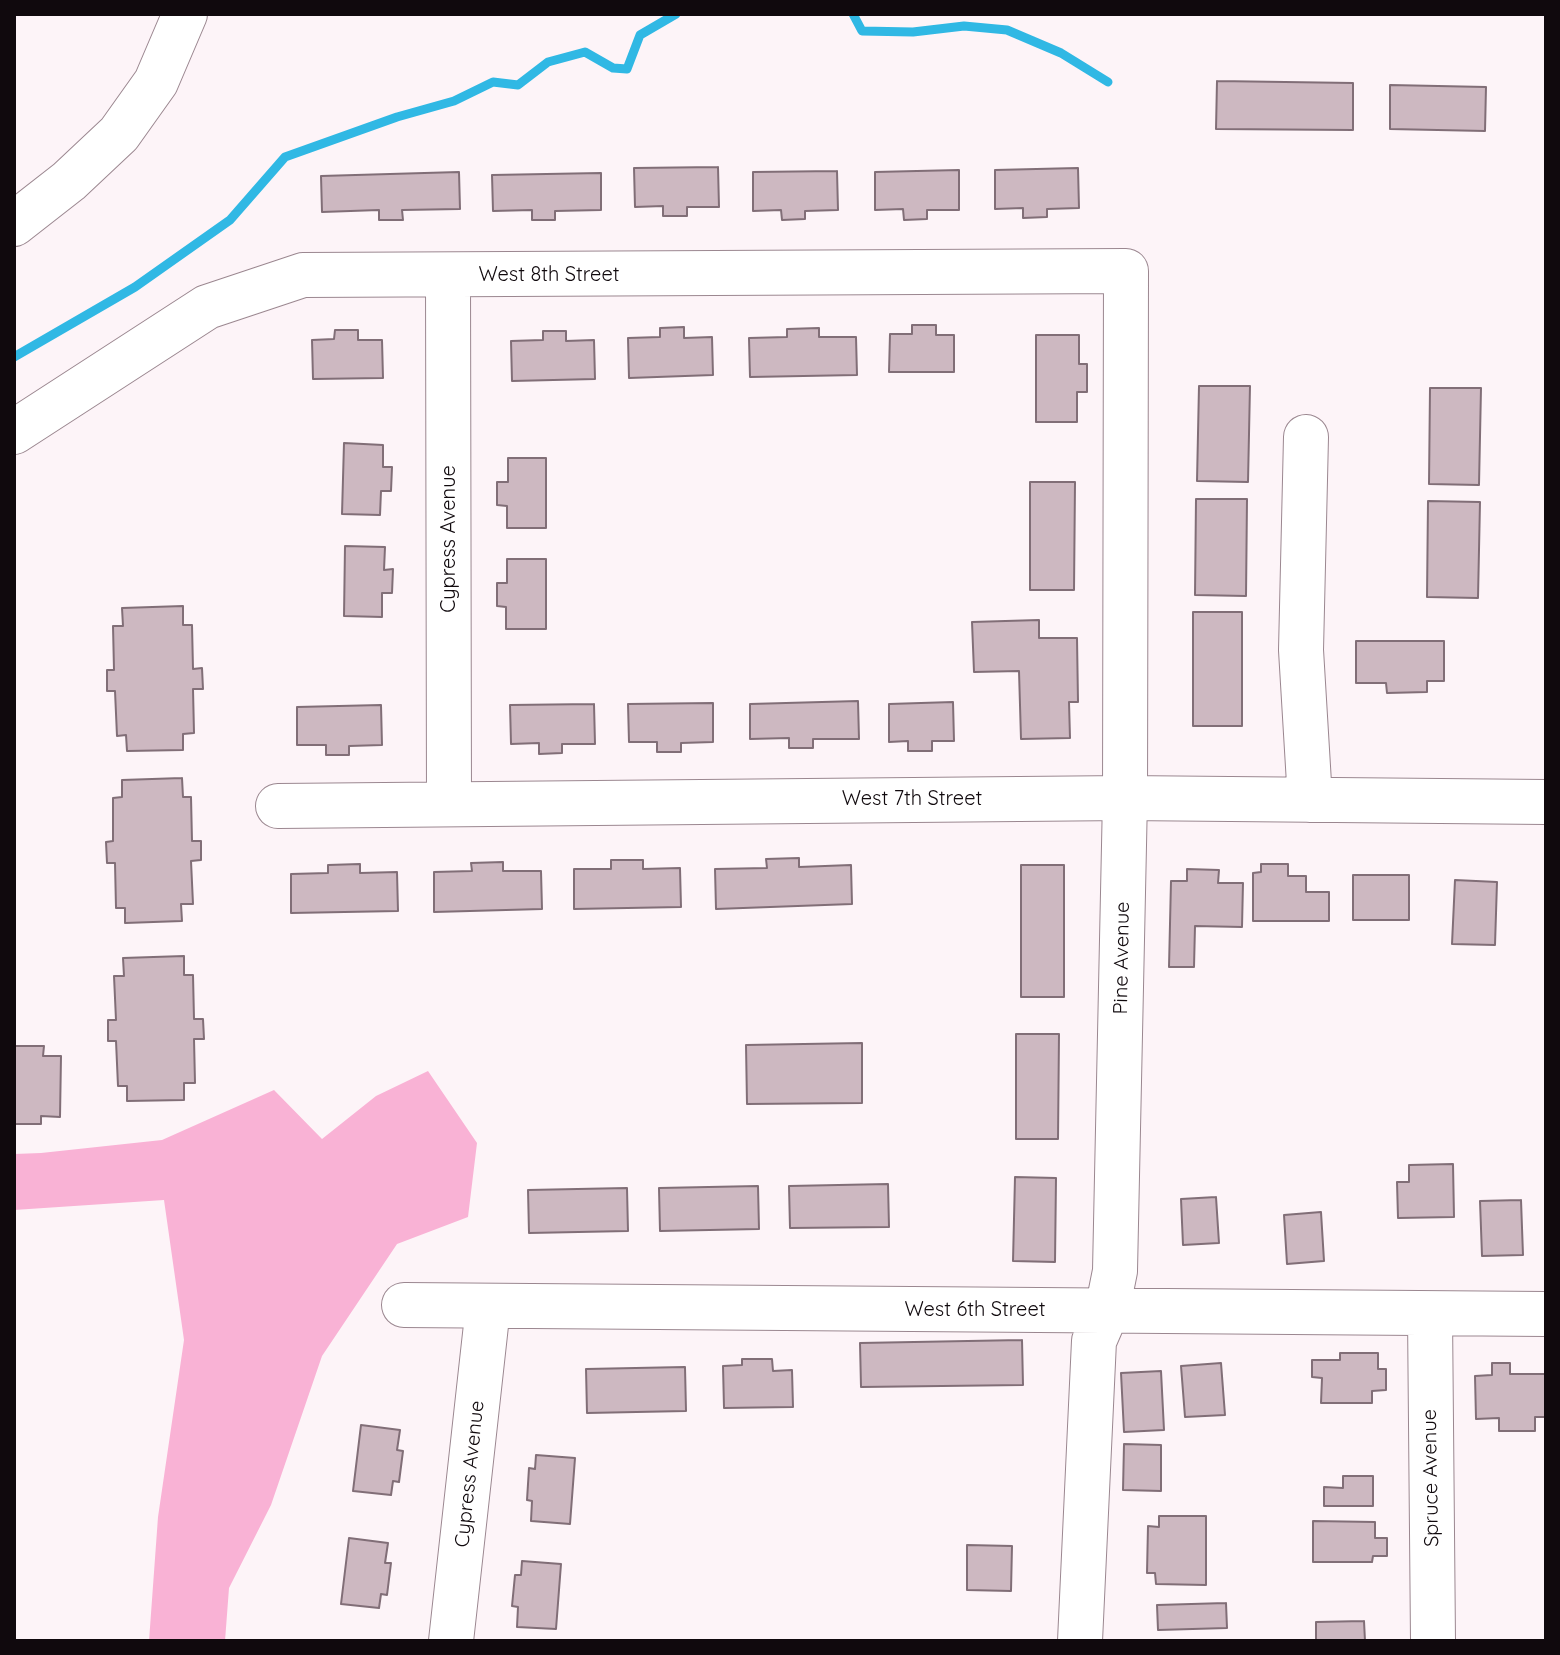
<!DOCTYPE html>
<style>
body{margin:0}
#map{position:relative;width:1560px;height:1655px;overflow:hidden;background:#fdf4f8;font-family:Quicksand,sans-serif}
canvas{display:block}
.frame{position:absolute;inset:0;border:16px solid #10090d;pointer-events:none}
</style>
<div id="map">
<canvas width="1560" height="1655"></canvas>
<div class="frame"></div>
</div>
<script>
const ctx = document.querySelector('canvas').getContext('2d');
ctx.lineJoin = 'round';
function paint(path, color) { ctx.fillStyle = color; ctx.fill(path, 'evenodd'); }
const shape = rows => new Path2D(rows.map(r => 'M' + r).join(''));
function strokePath(path, color, width, dash) { ctx.strokeStyle = color; ctx.lineWidth = width; ctx.lineCap = dash ? 'butt' : 'round'; ctx.setLineDash(dash || []); ctx.stroke(path); }
function drawText(font, color, halo, rows, align = 'center') {
  ctx.font = font + ' Quicksand,sans-serif'; ctx.lineWidth = 8; ctx.setLineDash([]); ctx.textBaseline = 'middle'; ctx.strokeStyle = halo; ctx.fillStyle = color; for (const [text, x, y, turn = 0] of rows) {
    ctx.save(); ctx.translate(x, y); ctx.rotate((+turn || 0) * Math.PI / 180); ctx.textAlign = isNaN(turn) ? turn : align; if (halo) ctx.strokeText(text, 0, 0); ctx.fillText(text, 0, 0); ctx.restore();
  }
}
paint(shape([
 [428,1071,477,1143,468,1217,397,1244,322,1356,271,1505,229,1588,225,1641,149,1641,158,1517,184,1340,164,1200,14,1210,14,1154,41,1153,162,1140,274,1090,322,1139,376,1096]
]), '#f9b2d5');
strokePath(shape([
 [853,14,862,31,913,32,964,26,1007,30,1061,53,1108,82],
 [14,357,135,287,230,220,285,157,397,117,454,101,493,82,518,85,548,62,585,52,613,68,627,69,640,35,676,14]
]), '#30b8e4', 9);
const building = shape([
 [1217,81,1353,83,1353,130,1216,129,1217,81],
 [1390,85,1486,87,1485,131,1390,129,1390,85],
 [718,167,719,207,687,207,687,216,663,216,663,206,635,207,634,168,718,167],
 [1078,168,1079,208,1047,209,1047,217,1023,218,1023,208,995,209,995,170,1078,168],
 [959,170,959,210,927,210,927,219,904,220,903,209,875,210,875,172,959,170],
 [837,171,838,210,805,211,805,219,782,220,781,210,753,211,753,172,837,171],
 [459,172,460,209,402,210,403,220,379,220,379,210,322,212,321,176,459,172],
 [601,173,601,210,555,211,555,220,532,220,532,210,493,211,492,175,601,173],
 [912,325,936,325,936,335,954,335,954,372,889,372,890,334,912,334,912,325],
 [684,327,684,338,712,337,713,375,629,378,628,338,660,337,660,328,684,327],
 [819,328,819,337,856,337,857,375,750,377,749,338,787,337,787,329,819,328],
 [335,330,358,330,358,340,382,340,383,378,313,379,312,340,334,339,335,330],
 [543,331,566,331,566,341,594,340,595,379,512,381,511,341,543,340,543,331],
 [1036,335,1079,335,1079,364,1087,364,1087,392,1077,392,1077,422,1036,422,1036,335],
 [1199,386,1250,386,1248,482,1197,481,1199,386],
 [1430,388,1481,388,1479,485,1429,484,1430,388],
 [344,443,383,445,383,467,392,467,391,491,381,491,380,515,342,514,344,443],
 [508,458,546,458,546,528,507,528,507,506,497,505,497,482,508,482,508,458],
 [1030,482,1075,482,1074,590,1030,590,1030,482],
 [1196,499,1247,499,1246,596,1195,595,1196,499],
 [1428,501,1480,502,1478,598,1427,597,1428,501],
 [345,546,385,547,384,570,393,569,392,593,382,593,382,617,344,616,345,546],
 [507,559,546,559,546,629,506,629,506,607,497,606,497,583,507,583,507,559],
 [183,606,183,625,192,625,193,669,202,668,203,689,193,689,194,733,183,734,183,750,127,751,126,735,117,736,115,691,107,691,107,670,114,670,113,626,123,626,122,608,183,606],
 [1193,612,1242,612,1242,726,1193,726,1193,612],
 [1039,620,1039,638,1077,638,1078,702,1069,702,1070,738,1021,739,1019,671,974,672,972,622,1039,620],
 [1356,641,1444,641,1444,681,1427,681,1427,692,1387,693,1386,683,1356,683,1356,641],
 [858,701,859,739,813,739,813,748,789,748,789,738,750,739,750,704,858,701],
 [953,702,954,741,932,741,932,751,908,751,908,741,889,742,889,704,953,702],
 [713,703,713,742,681,743,681,752,657,752,657,742,629,742,628,704,713,703],
 [594,704,595,744,562,744,562,753,539,754,539,743,511,744,510,705,594,704],
 [381,705,382,745,349,746,349,755,326,755,326,745,297,745,297,707,381,705],
 [182,778,183,797,191,797,192,841,201,841,201,860,191,861,193,904,181,904,182,921,125,923,125,908,116,908,115,863,107,863,106,842,113,841,113,798,122,797,122,780,182,778],
 [799,858,799,867,851,865,852,904,716,909,715,869,767,868,766,859,799,858],
 [611,860,643,860,643,869,680,868,681,907,574,909,574,869,611,869,611,860],
 [503,862,503,871,541,871,542,909,434,912,434,872,472,871,471,863,503,862],
 [360,864,360,873,397,872,398,911,291,913,291,874,328,873,328,865,360,864],
 [1261,864,1288,864,1288,876,1306,876,1306,892,1329,892,1329,921,1253,921,1253,873,1261,872,1261,864],
 [1021,865,1064,865,1064,997,1021,997,1021,865],
 [1187,869,1219,870,1218,883,1243,883,1242,927,1195,926,1194,967,1169,967,1171,881,1187,881,1187,869],
 [1353,875,1409,875,1409,920,1353,920,1353,875],
 [1455,880,1497,882,1495,945,1452,944,1455,880],
 [184,956,184,975,193,975,194,1019,203,1019,204,1039,194,1039,195,1083,184,1083,184,1100,127,1101,127,1086,118,1086,116,1041,108,1041,108,1020,116,1020,114,976,124,976,123,958,184,956],
 [1016,1034,1059,1034,1058,1139,1016,1139,1016,1034],
 [862,1043,862,1103,747,1104,746,1045,862,1043],
 [14,1046,44,1046,43,1056,61,1056,60,1117,41,1116,41,1124,14,1124,14,1046],
 [1453,1164,1454,1217,1398,1218,1397,1182,1409,1182,1409,1165,1453,1164],
 [1015,1177,1056,1178,1055,1262,1013,1261,1015,1177],
 [888,1184,889,1227,790,1228,789,1186,888,1184],
 [758,1186,759,1229,660,1231,659,1188,758,1186],
 [627,1188,628,1231,529,1233,528,1190,627,1188],
 [1216,1197,1219,1243,1183,1245,1181,1199,1216,1197],
 [1521,1200,1523,1255,1482,1256,1480,1201,1521,1200],
 [1321,1212,1324,1261,1287,1264,1284,1215,1321,1212],
 [1022,1340,1023,1385,861,1387,860,1343,1022,1340],
 [1340,1353,1378,1353,1378,1369,1386,1369,1386,1390,1372,1391,1372,1403,1321,1403,1322,1378,1312,1377,1312,1360,1340,1360,1340,1353],
 [742,1359,772,1359,773,1371,792,1370,793,1407,724,1408,723,1366,742,1365,742,1359],
 [1221,1363,1225,1415,1185,1417,1181,1366,1221,1363],
 [1492,1363,1510,1363,1510,1374,1546,1374,1546,1417,1535,1417,1535,1431,1499,1431,1499,1418,1476,1419,1475,1376,1492,1375,1492,1363],
 [685,1367,686,1411,587,1413,586,1369,685,1367],
 [1161,1371,1164,1430,1124,1432,1121,1373,1161,1371],
 [361,1425,400,1430,397,1450,403,1451,399,1482,393,1481,391,1495,353,1491,361,1425],
 [1124,1444,1161,1445,1161,1491,1123,1490,1124,1444],
 [536,1455,575,1458,570,1524,531,1521,532,1501,527,1500,529,1468,535,1469,536,1455],
 [1343,1476,1373,1476,1373,1506,1324,1506,1324,1487,1343,1488,1343,1476],
 [1159,1516,1206,1516,1206,1585,1156,1584,1155,1573,1147,1573,1148,1526,1159,1527,1159,1516],
 [1313,1521,1375,1522,1375,1538,1387,1538,1387,1556,1373,1556,1372,1562,1313,1562,1313,1521],
 [349,1538,388,1543,385,1563,391,1563,387,1595,381,1594,379,1608,341,1604,349,1538],
 [967,1545,1012,1546,1011,1591,967,1590,967,1545],
 [522,1561,561,1564,556,1629,517,1627,518,1607,512,1606,515,1575,521,1575,522,1561],
 [1226,1603,1227,1628,1158,1630,1157,1605,1226,1603],
 [1364,1621,1365,1641,1316,1641,1316,1622,1364,1621]
]);
paint(building, '#cdb8c1');
strokePath(building, '#816e77', 2);
const minor = shape([
 [14,224,69,181,119,134,156,82,185,14],
 [448,276,449,803],
 [14,432,207,307,303,275,1126,271,1125,798,1115,1271,1107,1311,1094,1341,1080,1641],
 [1306,437,1301,650,1310,800],
 [278,806,1125,798,1546,802],
 [404,1305,1546,1314],
 [1430,1315,1433,1641],
 [451,1641,488,1307]
]);
strokePath(minor, '#9b8790', 46);
strokePath(minor, '#fff', 44);
drawText('20px', '#10090d', '#fff', [
 ["West 8th Street",549,275],
 ["Cypress Avenue",449,539,-90],
 ["West 7th Street",912,799],
 ["Pine Avenue",1122,958,-89],
 ["West 6th Street",975,1310],
 ["Cypress Avenue",470,1474,-84],
 ["Spruce Avenue",1431,1478,-91]
]);
</script>
